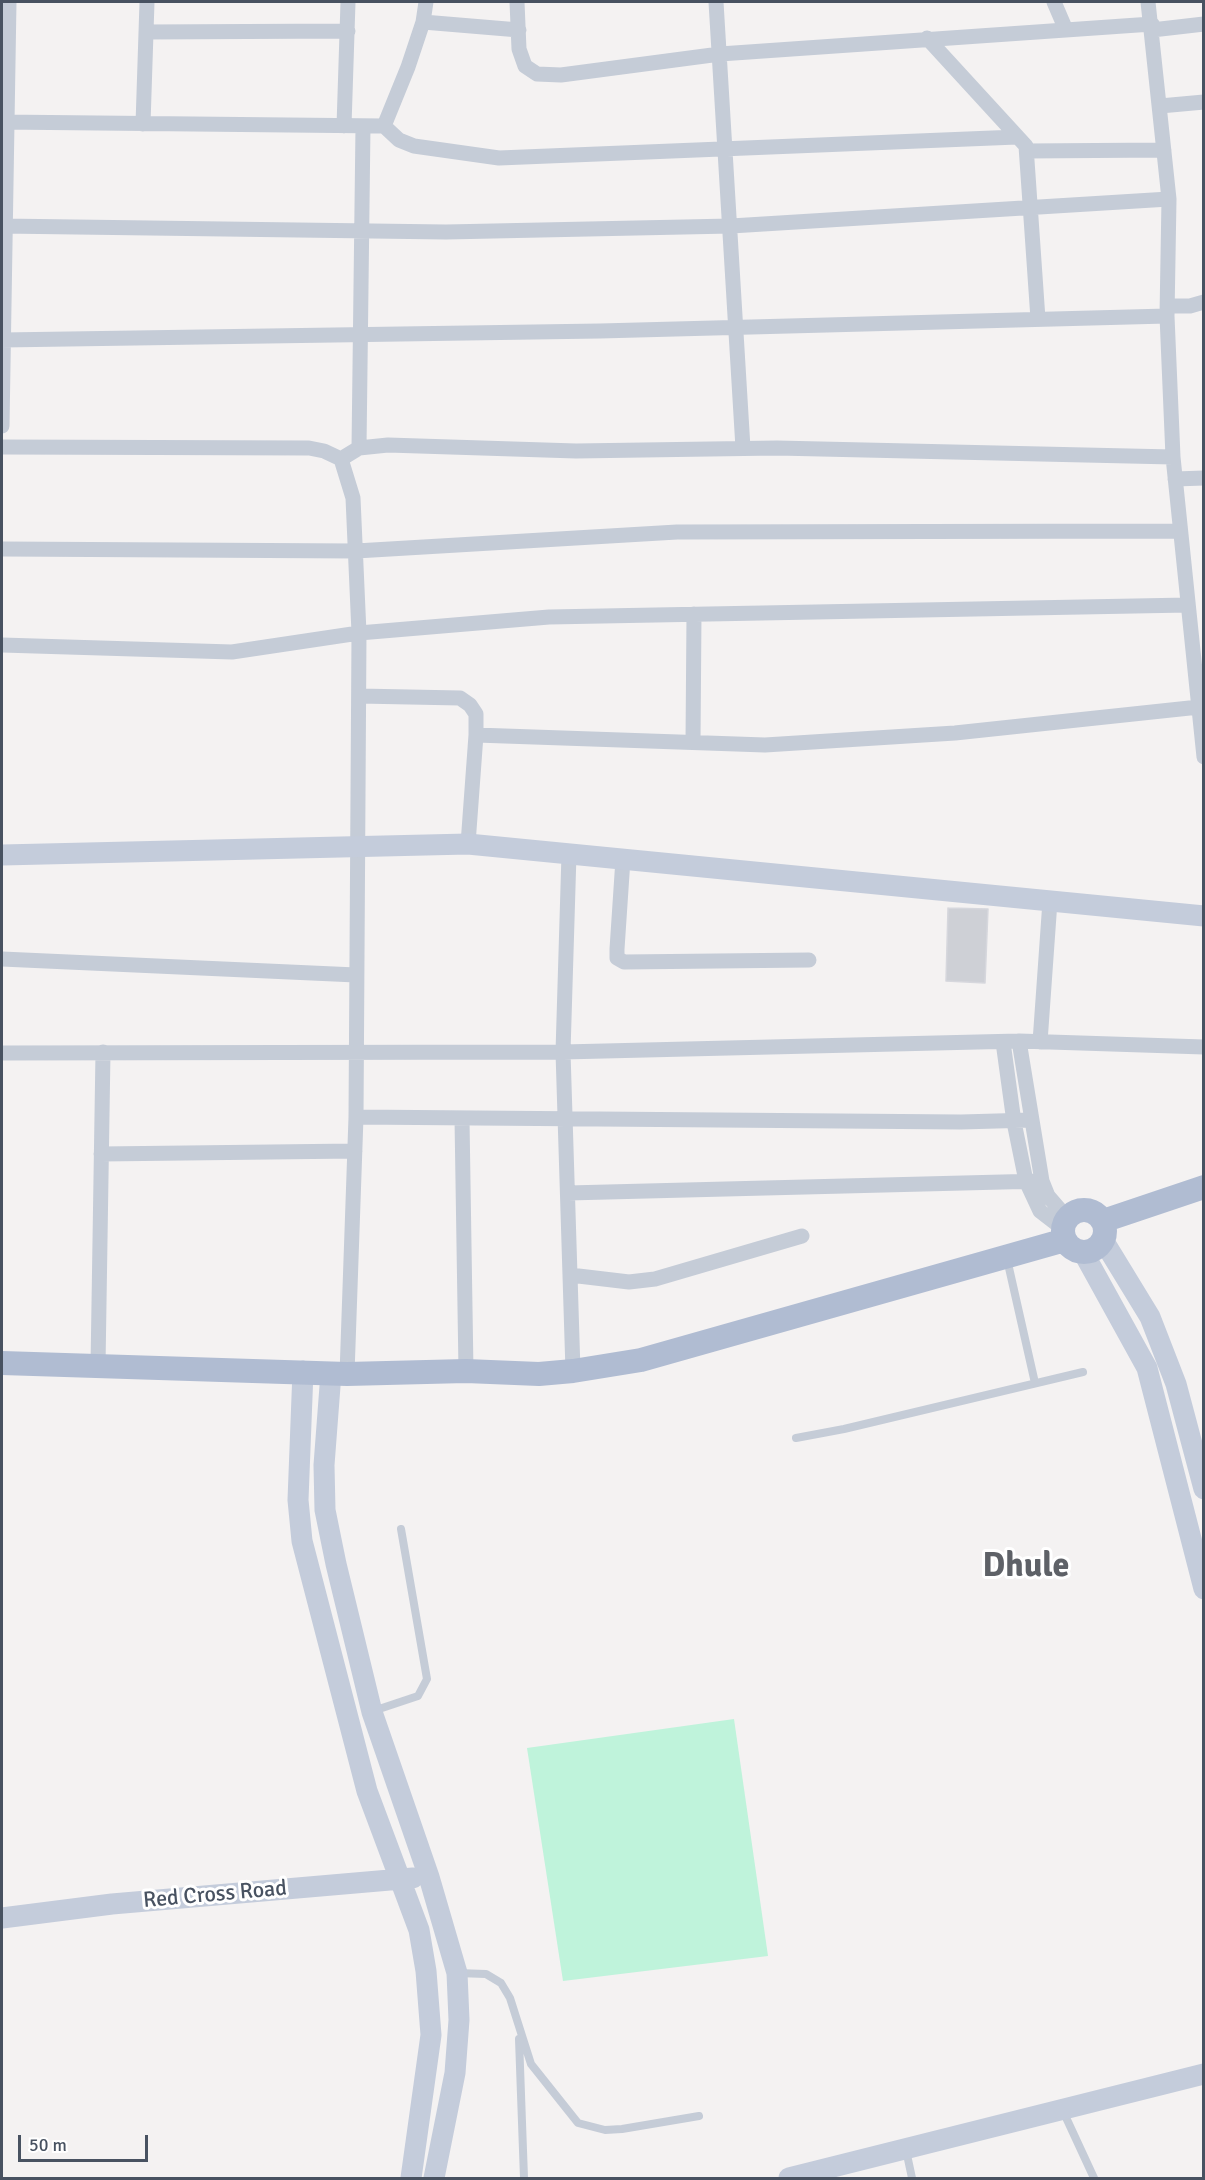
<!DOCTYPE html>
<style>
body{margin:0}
#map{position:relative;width:1205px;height:2180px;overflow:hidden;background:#f4f2f2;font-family:Signika,sans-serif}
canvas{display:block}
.frame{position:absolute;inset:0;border:3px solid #485261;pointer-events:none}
.scale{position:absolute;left:18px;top:2135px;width:130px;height:27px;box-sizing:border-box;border:3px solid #485261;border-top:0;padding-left:8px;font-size:18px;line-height:21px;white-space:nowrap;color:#485261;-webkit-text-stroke:4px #fff;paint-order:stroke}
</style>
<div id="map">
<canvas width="1205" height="2180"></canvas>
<div class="frame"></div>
<div class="scale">50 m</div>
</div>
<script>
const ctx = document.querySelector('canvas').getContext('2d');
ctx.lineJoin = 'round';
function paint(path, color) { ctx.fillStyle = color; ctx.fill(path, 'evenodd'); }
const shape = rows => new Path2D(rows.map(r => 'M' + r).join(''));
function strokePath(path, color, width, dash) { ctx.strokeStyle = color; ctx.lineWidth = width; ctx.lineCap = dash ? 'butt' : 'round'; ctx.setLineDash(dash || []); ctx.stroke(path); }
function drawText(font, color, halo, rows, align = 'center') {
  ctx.font = font + ' Signika,sans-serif'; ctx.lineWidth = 6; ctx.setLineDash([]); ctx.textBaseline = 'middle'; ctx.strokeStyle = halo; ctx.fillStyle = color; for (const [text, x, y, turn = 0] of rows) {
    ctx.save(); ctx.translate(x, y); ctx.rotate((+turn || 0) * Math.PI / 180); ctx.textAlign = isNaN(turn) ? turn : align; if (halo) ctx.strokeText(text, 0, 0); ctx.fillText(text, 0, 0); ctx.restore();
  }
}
paint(shape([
 [734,1719,768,1956,563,1981,527,1748]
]), '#bff3db');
const building = shape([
 [948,908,988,909,985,983,946,981,948,908]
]);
paint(building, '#ced0d6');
strokePath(building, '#d6d7dd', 1.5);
strokePath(shape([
 [1007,1259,1035,1383],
 [796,1438,844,1429,1083,1372],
 [373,1711,418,1696,427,1679,401,1529],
 [457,1973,486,1974,501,1983,510,1998,531,2064,578,2123,605,2130,622,2129,699,2116],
 [519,2039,524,2178],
 [1063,2111,1094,2178],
 [906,2150,912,2178]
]), '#c5ccd7', 8);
strokePath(shape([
 [517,2,519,49,525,66,537,74,561,75,720,54,1152,24],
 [716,2,743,448],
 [1054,2,1066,30],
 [1148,2,1169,199,1167,316,1173,457,1204,757],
 [423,22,519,30],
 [1152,30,1204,24],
 [146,32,348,31],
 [927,38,1026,146,1038,319],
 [1160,106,1204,102],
 [2,122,384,126,408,67,423,22,426,2],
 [143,124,147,2],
 [344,126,348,2],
 [384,126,399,140,414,146,499,158,1017,137],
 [1027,151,1164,150],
 [2,226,446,232,731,226,1169,199],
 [1168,306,1190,306,1204,302],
 [2,340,600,331,1167,316],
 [2,426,9,2],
 [2,447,309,448,324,451,341,459,353,498,359,633,356,1117,347,1374],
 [359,448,363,126],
 [341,459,359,448,388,445,576,451,777,448,1173,457],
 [1175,479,1204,478],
 [2,549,356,551,677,532,1180,531],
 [2,645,232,652,359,633,549,617,1188,605],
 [359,696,460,698,470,705,476,714,476,735,468,844],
 [476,735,765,745,955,733,1199,707],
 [693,742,694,614],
 [569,854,563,1052,573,1371],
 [623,859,617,949,617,958,624,962,809,960],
 [2,959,356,975],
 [1019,1041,1042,1181,1048,1196,1067,1218],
 [1003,1042,1014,1122,1026,1181,1040,1211,1062,1228],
 [1040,1042,1050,901],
 [2,1053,563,1052,1019,1041,1204,1047],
 [356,1117,961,1122,1032,1120],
 [462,1119,466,1371],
 [101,1154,355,1151],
 [568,1193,1042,1181],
 [570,1275,629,1282,655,1279,802,1236],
 [98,1366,103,1052]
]), '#c5ccd7', 15);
strokePath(shape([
 [2,855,468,844,1204,916],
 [1103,1240,1150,1317,1176,1384,1204,1489],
 [1083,1252,1147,1368,1204,1589],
 [303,1371,298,1500,302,1541,367,1791,419,1930,426,1971,431,2035,411,2178],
 [331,1373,324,1465,325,1510,336,1564,372,1712,429,1877,457,1973,459,2020,455,2073,434,2178],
 [2,1918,112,1904,413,1878],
 [789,2178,1204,2074]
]), '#c4ccdb', 21);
strokePath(shape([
 '1063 1231a21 21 0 1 1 42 0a21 21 0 1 1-42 0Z',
 [1103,1221,1204,1187],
 [2,1363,347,1374,466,1371,539,1374,573,1371,641,1360,1065,1240]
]), '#b0bcd2', 24);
drawText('22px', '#485261', '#fff', [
 ["Red Cross Road",215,1895,-5]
]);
drawText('bold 34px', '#5e6167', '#fff', [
 ["Dhule",1026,1567]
]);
</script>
